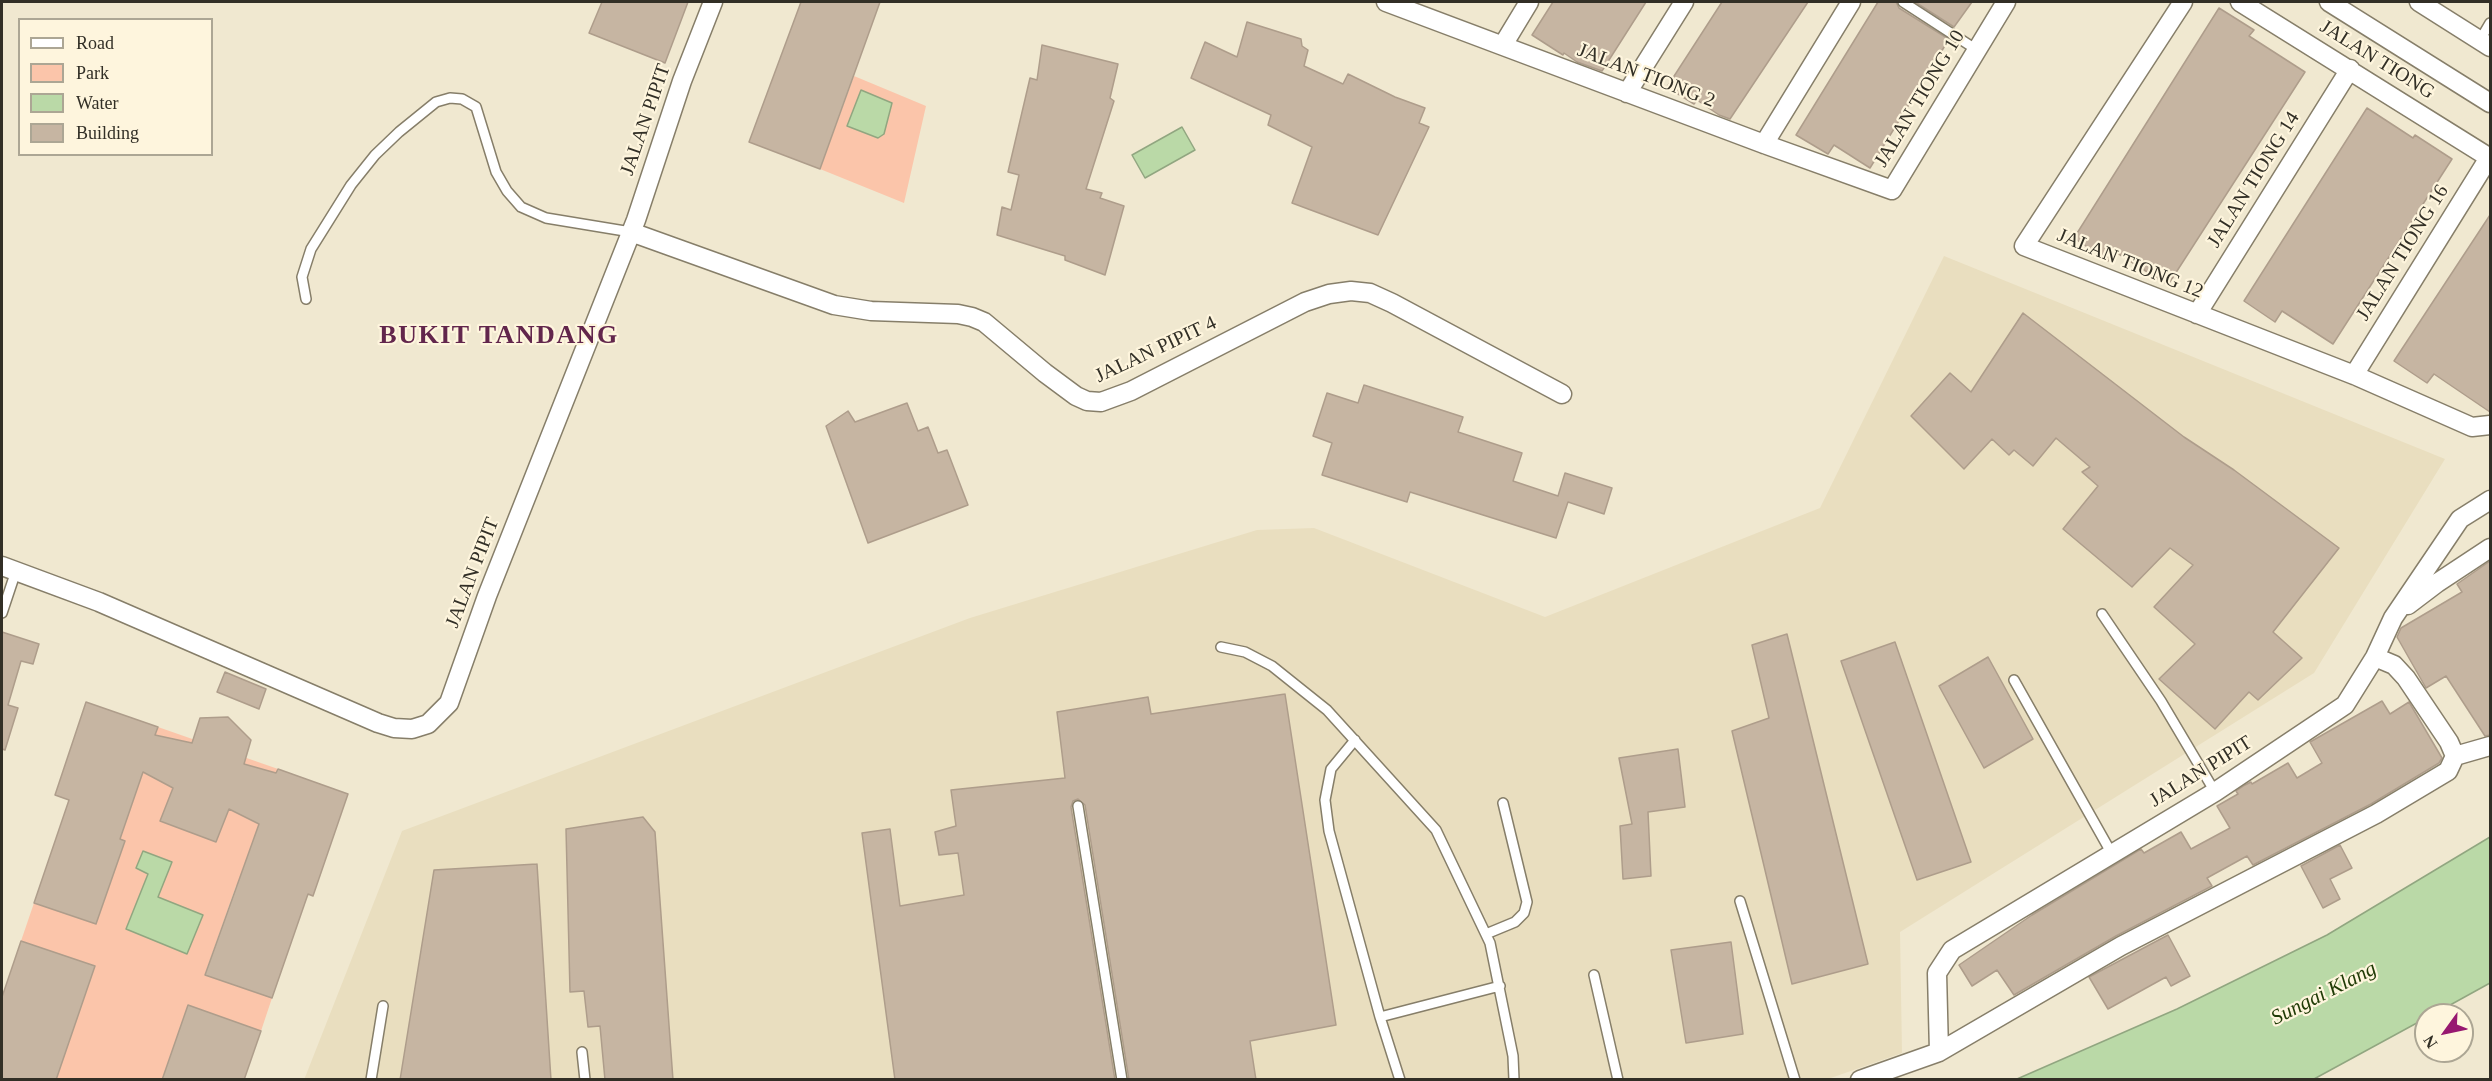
<!DOCTYPE html>
<style>
body{margin:0}
#map{position:relative;width:2492px;height:1081px;overflow:hidden;background:#f0e8d0;font-family:Georgia,serif}
canvas{display:block}
.frame{position:absolute;inset:0;border:3px solid #322f26;pointer-events:none}
.legend{position:absolute;left:18px;top:18px;width:195px;height:138px;box-sizing:border-box;background:#fef5dd;border:2px solid #aca694;margin:0;padding:8px 10px;list-style:none;font-size:18px;color:#322f26}
.legend li{display:flex;align-items:center;gap:12px;height:30px}
.legend b{width:30px;border:2px solid #aca694}
.north{position:absolute;left:2414px;top:1003px;width:60px;height:60px;box-sizing:border-box;background:#fef5dd;border:2px solid #aca694;border-radius:50%;rotate:237deg;font-size:16px;font-weight:700;line-height:24px;text-align:center;color:#322f26}
.north::after{content:'';display:block;margin:auto;width:21px;height:27px;background:#971870;clip-path:polygon(50% 0,100% 100%,50% 72%,0 100%)}
</style>
<div id="map">
<canvas width="2492" height="1081"></canvas>
<div class="frame"></div>
<ul class="legend">
<li><b style="height:8px;background:#fff"></b>Road</li>
<li><b style="height:16px;background:#fbc5aa"></b>Park</li>
<li><b style="height:16px;background:#bad9a7"></b>Water</li>
<li><b style="height:16px;background:#c6b5a2"></b>Building</li>
</ul>
<div class="north">N</div>
</div>
<script>
const ctx = document.querySelector('canvas').getContext('2d');
ctx.lineJoin = 'round';
function paint(path, color) { ctx.fillStyle = color; ctx.fill(path, 'evenodd'); }
const shape = rows => new Path2D(rows.map(r => 'M' + r).join(''));
function strokePath(path, color, width, dash) { ctx.strokeStyle = color; ctx.lineWidth = width; ctx.lineCap = dash ? 'butt' : 'round'; ctx.setLineDash(dash || []); ctx.stroke(path); }
function drawText(font, color, halo, rows, align = 'center') {
  ctx.font = font + ' Georgia,serif'; ctx.lineWidth = 4.5; ctx.setLineDash([]); ctx.textBaseline = 'middle'; ctx.strokeStyle = halo; ctx.fillStyle = color; for (const [text, x, y, turn = 0] of rows) {
    ctx.save(); ctx.translate(x, y); ctx.rotate((+turn || 0) * Math.PI / 180); ctx.textAlign = isNaN(turn) ? turn : align; if (halo) ctx.strokeText(text, 0, 0); ctx.fillText(text, 0, 0); ctx.restore();
  }
}
paint(shape([
 [1944,256,2445,459,2314,673,1900,932,1902,1053,1828,1079,304,1080,402,831,970,618,1257,530,1314,528,1545,617,1820,508]
]), '#e9debf');
paint(shape([
 [854,76,926,106,904,203,820,169],
 [158,727,278,769,245,865,247,890,236,886,205,974,272,998,261,1031,162,1079,45,1080,95,967,21,941,34,903,96,924,125,841,113,837,127,817],
 [171,862,158,897,126,929,148,874]
]), '#fbc5aa');
const water = shape([
 [861,90,892,103,884,134,878,138,847,126,861,90],
 [1182,127,1195,150,1145,178,1132,155,1182,127],
 [2490,837,2490,983,2432,1015,2426,1015,2426,1018,2314,1079,2017,1079,2177,1009,2327,935,2490,837],
 [143,851,172,862,158,897,203,915,187,954,126,929,148,874,136,868,143,851]
]);
paint(water, '#bad9a7');
strokePath(water, '#91a680', 1.5);
const building = shape([
 [602,2,688,2,665,63,589,33,602,2],
 [801,2,880,2,820,169,749,142,801,2],
 [1553,2,1646,2,1602,71,1577,62,1564,53,1563,55,1532,35,1553,2],
 [1722,2,1808,2,1730,119,1719,115,1697,100,1694,104,1667,87,1722,2],
 [1878,2,1896,2,1899,8,1947,38,1944,42,1946,44,1870,168,1834,145,1828,154,1796,135,1878,2],
 [1915,2,1972,2,1954,27,1915,2],
 [2219,8,2254,30,2249,36,2305,72,2168,285,2114,251,2108,261,2074,238,2219,8],
 [1247,22,1301,39,1302,46,1308,50,1304,66,1343,84,1348,74,1395,97,1425,108,1419,123,1429,127,1378,235,1292,203,1312,147,1268,125,1271,115,1191,78,1205,42,1237,57,1247,22],
 [1042,45,1118,64,1110,98,1114,101,1086,189,1102,193,1100,198,1124,206,1105,275,1065,260,1065,256,997,235,1002,207,1011,210,1019,175,1008,172,1030,78,1037,80,1042,45],
 [2367,108,2413,138,2415,135,2452,159,2333,344,2282,311,2275,322,2244,301,2367,108],
 [2490,215,2490,412,2434,374,2427,383,2394,361,2490,215],
 [2023,313,2184,437,2234,470,2339,548,2273,632,2302,658,2258,700,2249,692,2215,729,2159,679,2195,644,2154,607,2193,565,2170,548,2132,587,2063,529,2098,486,2082,472,2090,467,2056,438,2033,466,2014,450,2009,455,1992,439,1964,469,1911,416,1950,373,1971,392,2023,313],
 [1364,385,1463,417,1458,432,1522,453,1513,481,1558,496,1565,473,1612,488,1604,514,1568,502,1556,538,1410,492,1407,502,1322,475,1332,443,1313,436,1327,393,1358,403,1364,385],
 [907,403,918,431,928,427,938,453,947,450,968,505,868,543,826,426,848,411,855,422,907,403],
 [2490,561,2490,735,2485,736,2446,676,2426,688,2397,637,2401,628,2462,592,2457,584,2490,561],
 [2,632,39,644,33,664,21,661,8,705,18,708,5,750,2,749,2,632],
 [1787,634,1868,964,1792,984,1732,731,1769,718,1752,645,1787,634],
 [1895,642,1971,862,1917,880,1841,661,1895,642],
 [1988,657,2033,739,1984,768,1939,686,1988,657],
 [225,672,266,689,259,709,217,692,225,672],
 [1285,694,1336,1025,1250,1041,1256,1080,1129,1080,1085,805,1078,799,1073,801,1071,807,1115,1080,895,1080,862,833,890,829,900,906,964,895,958,853,939,855,935,832,956,826,951,790,1065,778,1057,712,1148,697,1151,714,1285,694],
 [2382,701,2390,714,2409,702,2442,758,2439,763,2371,804,2253,865,2247,856,2207,878,2212,886,2116,936,2014,995,1997,970,1972,986,1959,965,2032,915,2141,849,2144,853,2181,832,2191,849,2230,828,2217,806,2238,794,2236,791,2245,785,2251,782,2252,784,2288,763,2297,778,2322,763,2310,742,2382,701],
 [86,702,158,727,155,735,192,743,200,718,228,717,251,740,244,764,276,773,278,769,348,794,313,896,308,894,272,998,205,975,259,824,229,809,216,842,160,821,173,788,143,772,120,839,125,841,96,924,34,903,69,800,55,795,86,702],
 [1678,749,1685,807,1648,812,1651,876,1623,879,1620,826,1632,824,1619,758,1678,749],
 [643,817,655,832,673,1080,605,1080,600,1026,588,1027,584,991,570,992,566,829,643,817],
 [2340,845,2352,868,2330,879,2340,899,2323,908,2301,866,2340,845],
 [537,864,551,1080,400,1080,434,870,537,864],
 [2168,935,2190,976,2171,986,2166,977,2108,1009,2089,977,2168,935],
 [21,941,95,966,56,1080,2,1080,2,997,21,941],
 [1731,942,1743,1034,1686,1043,1671,950,1731,942],
 [188,1005,261,1031,244,1080,162,1080,188,1005]
]);
paint(building, '#c6b5a2');
strokePath(building, '#ae9d8b', 1.5);
const service = shape([
 [1903,2,1977,50],
 [2480,40,2490,23],
 [306,299,302,277,311,249,351,185,375,155,399,132,436,102,450,98,462,99,476,107,496,172,507,191,521,207,546,218,631,232],
 [2,613,16,571],
 [2102,614,2161,701,2215,792],
 [1221,647,1245,652,1272,666,1327,710,1436,830,1490,943,1513,1056,1514,1080],
 [2014,680,2112,854],
 [1355,740,1331,769,1325,800,1329,831,1380,1017,1400,1080],
 [1078,806,1122,1080],
 [1740,901,1795,1080],
 [1486,934,1515,922,1524,913,1527,902,1503,803],
 [1594,975,1618,1080],
 [1380,1017,1500,986],
 [582,1052,585,1080],
 [371,1080,383,1006]
]);
const minor = shape([
 [1386,2,1764,144,1892,190,2006,2],
 [2183,2,2024,246,2354,375,2472,427,2490,425],
 [2240,2,2490,158],
 [2329,2,2490,103],
 [2419,2,2490,47],
 [1503,45,1529,2],
 [1627,93,1684,2],
 [1764,144,1851,2],
 [631,232,834,305,871,311,958,314,972,317,984,322,1045,373,1076,396,1087,401,1101,402,1131,391,1305,302,1329,294,1351,291,1370,293,1392,303,1562,394],
 [2197,314,2350,69],
 [2354,375,2490,156],
 [2,566,99,602,378,723,394,728,412,729,428,724,449,703,487,596,636,220,682,81,713,2],
 [2408,605,2437,583,2490,548],
 [2455,756,2490,746],
 [1939,1052,1937,973,1952,950,2215,792,2345,705,2375,657,2393,618,2460,519,2490,500],
 [1860,1080,1939,1052,2121,946,2376,814,2448,771,2455,756,2449,742,2406,678,2394,665,2375,657]
]);
strokePath(service, '#867e69', 12);
strokePath(minor, '#867e69', 21);
strokePath(service, '#fff', 9);
strokePath(minor, '#fff', 18);
drawText('20px', '#322f26', '#fef5dd', [
 ["JALAN TIONG",2377,60,32],
 ["JALAN TIONG 2",1646,76,21],
 ["JALAN TIONG 10",1920,99,-59],
 ["JALAN PIPIT",646,120,-71],
 ["JALAN TIONG 14",2254,180,-58],
 ["JALAN TIONG 16",2403,253,-58],
 ["JALAN TIONG 12",2130,264,22],
 ["JALAN PIPIT 4",1156,350,-25],
 ["JALAN PIPIT",473,573,-69],
 ["JALAN PIPIT",2201,772,-32]
]);
drawText('italic 21px', '#203b06', '#fef5dd', [
 ["Sungai Klang",2324,994,-27]
]);
ctx.letterSpacing = '1.5px';
drawText('bold 26px', '#62264c', '#fef5dd', [
 ["BUKIT TANDANG",499,336]
]);
ctx.letterSpacing = '0px';
</script>
